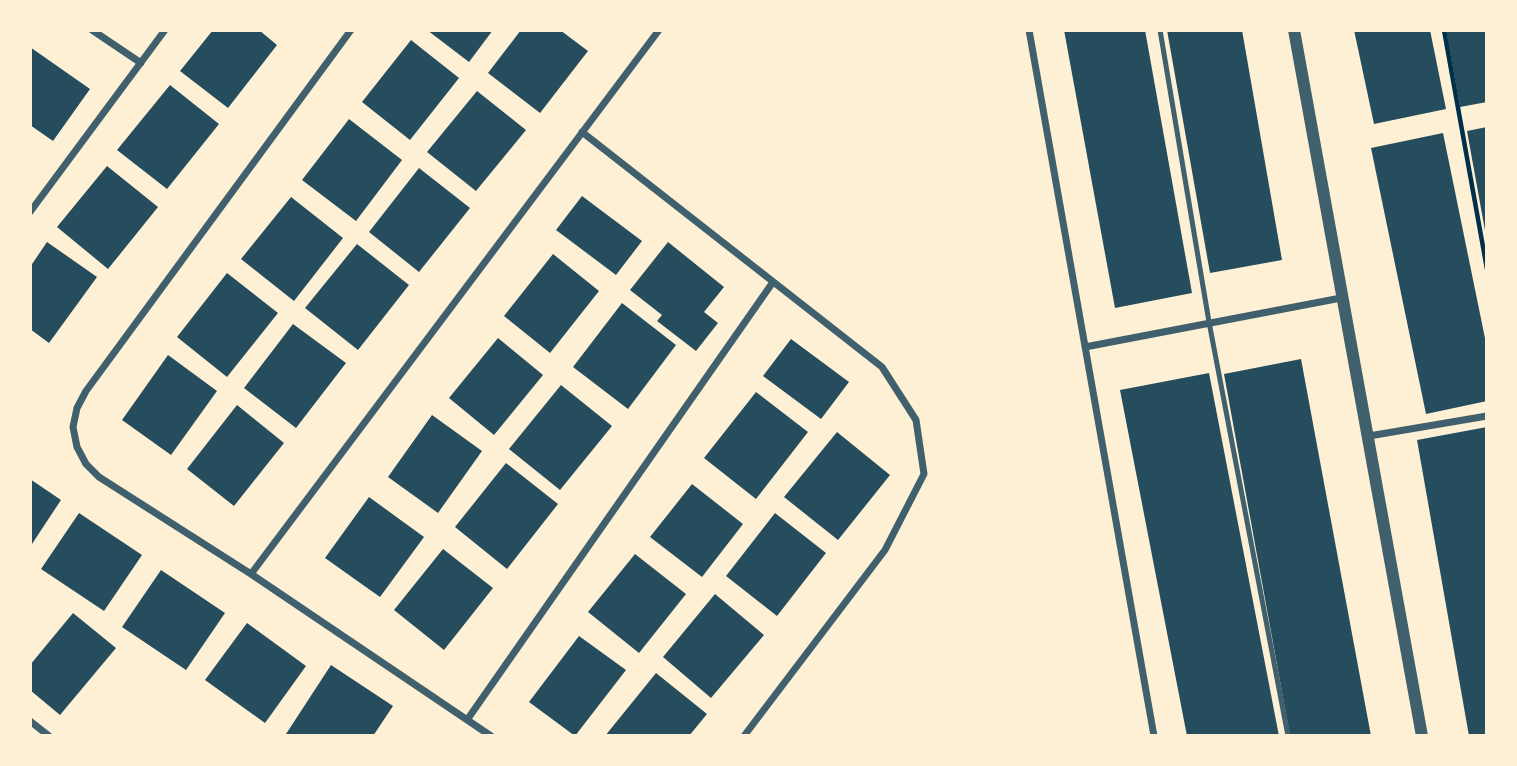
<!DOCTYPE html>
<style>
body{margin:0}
#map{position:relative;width:1517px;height:766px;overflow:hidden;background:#fdf0d5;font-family:"DM Sans",sans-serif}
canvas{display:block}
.frame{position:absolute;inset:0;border:32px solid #fdf0d5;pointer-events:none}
</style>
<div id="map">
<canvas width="1517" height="766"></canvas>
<div class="frame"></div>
</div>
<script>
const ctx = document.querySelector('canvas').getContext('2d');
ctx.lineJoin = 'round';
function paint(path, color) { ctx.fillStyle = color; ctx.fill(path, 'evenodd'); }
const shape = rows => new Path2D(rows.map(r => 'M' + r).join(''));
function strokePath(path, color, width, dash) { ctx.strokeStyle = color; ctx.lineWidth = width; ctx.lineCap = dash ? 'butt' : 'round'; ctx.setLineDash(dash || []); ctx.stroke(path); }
paint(shape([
 [213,30,259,30,277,45,228,108,180,71],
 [427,30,493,30,469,62],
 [521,30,560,30,588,51,540,113,488,73],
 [1064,30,1145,30,1192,293,1115,308],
 [1167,30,1242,30,1282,260,1210,273],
 [1354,30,1430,30,1446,109,1374,124],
 [1446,30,1487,30,1487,102,1460,107],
 [411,40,459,78,410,140,362,102],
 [30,47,90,89,53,141,30,125],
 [170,85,219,124,167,189,117,150],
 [477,91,526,130,476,191,427,152],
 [349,119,402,160,356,221,302,180],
 [1487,127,1487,236,1486,236,1467,131],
 [1443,133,1487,348,1487,401,1426,414,1371,148],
 [107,166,158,207,108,269,57,227],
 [419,168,470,208,419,272,369,232],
 [582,196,642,241,616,275,556,230],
 [291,197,343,238,294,301,241,259],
 [47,242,97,277,49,343,30,329,30,267],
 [668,242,724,287,704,312,718,323,696,351,657,321,662,315,630,290],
 [357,244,409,285,358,350,305,308],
 [553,254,599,291,550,353,504,316],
 [227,273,278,313,227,377,177,337],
 [622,303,676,345,628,409,573,367],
 [293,324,346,363,296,428,244,388],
 [498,338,543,375,494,435,449,398],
 [791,339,849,382,821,419,763,376],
 [168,355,217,391,171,455,122,420],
 [1301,359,1371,736,1290,736,1224,374],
 [1209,373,1279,736,1187,736,1120,390],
 [561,385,612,426,560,490,509,449],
 [756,392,808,432,756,499,704,458],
 [237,405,284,443,234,506,187,469],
 [432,415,482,451,438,513,388,477],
 [1487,427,1487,736,1469,736,1417,440],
 [837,432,890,475,838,540,784,497],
 [506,463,558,504,507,569,455,527],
 [30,479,61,500,30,547],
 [692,484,743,524,702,577,650,537],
 [369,497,424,537,380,597,325,558],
 [79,513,142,555,104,611,41,569],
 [775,513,826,553,777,616,726,576],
 [443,549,493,588,444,650,394,610],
 [635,554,686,594,639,653,588,612],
 [161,570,225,613,186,670,122,627],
 [715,594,764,635,711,698,663,657],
 [73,613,116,648,60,715,30,690,30,665],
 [247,623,306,666,265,723,205,680],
 [579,636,626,670,575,736,529,702],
 [331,665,393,706,373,736,286,734],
 [656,673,707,714,689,736,605,736]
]), '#264d5e');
strokePath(shape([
 [1444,30,1487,269]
]), '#003049', 4.5);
strokePath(shape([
 [1160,30,1209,322,1288,736]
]), '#3f606c', 5);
strokePath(shape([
 [92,30,141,63],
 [351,30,86,391,77,408,73,427,77,447,86,464,99,477,251,574,491,736],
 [1029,30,1154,736],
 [582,132,882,367,916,420,924,474,885,550,744,736],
 [30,212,165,30],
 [1085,347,1341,298],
 [1369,436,1487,416],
 [251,574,659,30],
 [467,720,773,282],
 [30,721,49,736]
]), '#3f606c', 7);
strokePath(shape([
 [1294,30,1422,736]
]), '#3f606c', 12);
</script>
